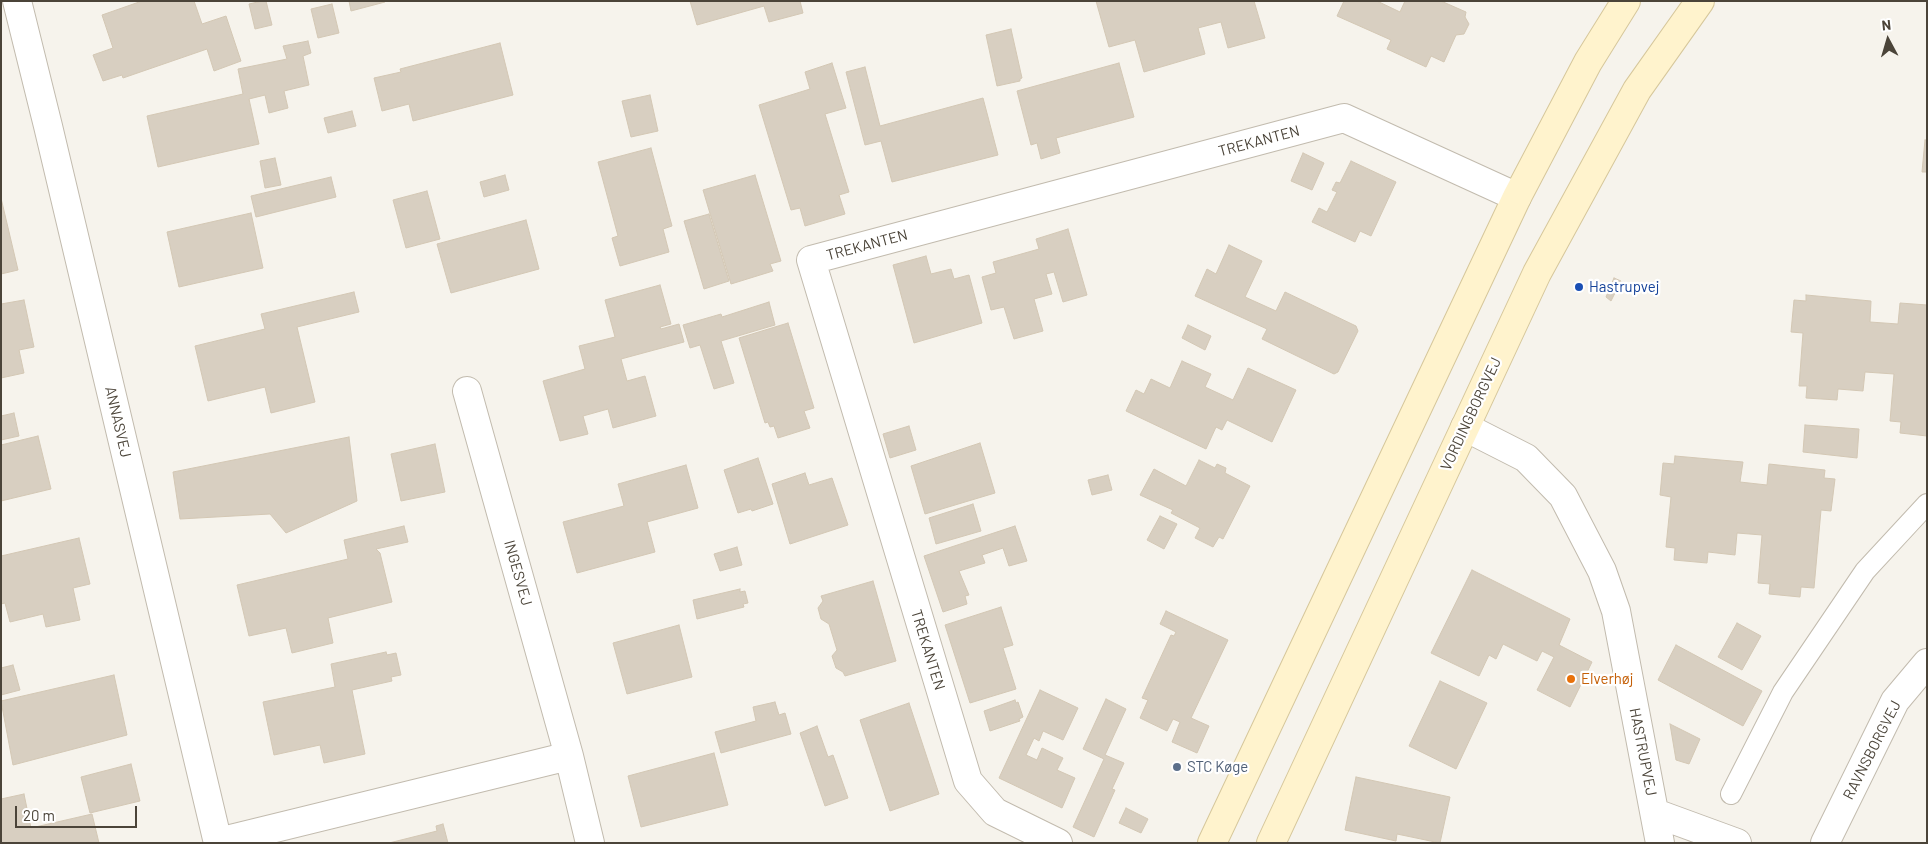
<!DOCTYPE html>
<meta charset="utf-8">
<style>
body{margin:0}
#map{position:relative;width:1928px;height:844px;overflow:hidden;background:#f6f3ec;font-family:Barlow,sans-serif}
canvas{display:block}
.frame{position:absolute;inset:0;border:2px solid #4b4439;pointer-events:none}
.north{position:absolute;left:1863px;top:15px;width:50px;height:50px;-webkit-text-stroke:4px #fff;paint-order:stroke;rotate:354deg;font-size:14px;font-weight:700;line-height:20px;text-align:center;color:#4b4439}
.north::after{content:'';display:block;margin:auto;width:18px;height:22px;background:#4b4439;clip-path:polygon(50% 0,100% 100%,50% 72%,0 100%)}
.scale{position:absolute;left:15px;top:806px;width:122px;height:22px;box-sizing:border-box;border:2px solid #4b4439;border-top:0;padding-left:6px;font-size:15px;line-height:18px;white-space:nowrap;color:#4b4439;-webkit-text-stroke:4px #fff;paint-order:stroke}
</style>
<div id="map">
<canvas width="1928" height="844"></canvas>
<div class="frame"></div>
<div class="north">N</div>
<div class="scale">20 m</div>
</div>
<script>
const ctx = document.querySelector('canvas').getContext('2d');
ctx.lineJoin = 'round';
function paint(path, color) { ctx.fillStyle = color; ctx.fill(path, 'evenodd'); }
const shape = rows => new Path2D(rows.map(r => 'M' + r).join(''));
function strokePath(path, color, width, dash) { ctx.strokeStyle = color; ctx.lineWidth = width; ctx.lineCap = dash ? 'butt' : 'round'; ctx.setLineDash(dash || []); ctx.stroke(path); }
function drawText(font, color, halo, rows, align = 'center') {
  ctx.font = font + ' Barlow,sans-serif'; ctx.lineWidth = 4.5; ctx.setLineDash([]); ctx.textBaseline = 'middle'; ctx.strokeStyle = halo; ctx.fillStyle = color; for (const [text, x, y, turn = 0] of rows) {
    ctx.save(); ctx.translate(x, y); ctx.rotate((+turn || 0) * Math.PI / 180); ctx.textAlign = isNaN(turn) ? turn : align; if (halo) ctx.strokeText(text, 0, 0); ctx.fillText(text, 0, 0); ctx.restore();
  }
}
const building = shape([
 [142,1,194,1,202,24,226,16,241,61,214,71,207,49,123,78,122,75,103,81,93,55,113,48,102,15,142,1],
 [262,1,266,1,272,25,255,29,249,4,262,1],
 [349,1,385,1,385,2,351,11,349,1],
 [690,1,800,1,803,13,769,22,764,6,697,25,690,1],
 [1096,1,1254,1,1265,38,1228,48,1221,22,1198,28,1205,54,1144,72,1135,40,1109,47,1096,1],
 [1344,1,1377,1,1400,12,1405,1,1441,1,1466,12,1465,17,1469,24,1464,34,1456,35,1444,62,1431,56,1426,67,1387,49,1391,40,1337,16,1344,1],
 [332,4,339,33,318,38,311,9,332,4],
 [1011,29,1022,78,1020,79,1020,81,997,86,986,35,1011,29],
 [308,41,311,53,303,56,309,85,284,91,288,108,269,113,265,95,249,99,259,144,158,167,147,116,243,94,238,69,287,59,283,46,308,41],
 [500,43,513,95,413,121,409,104,382,111,374,78,401,72,400,69,500,43],
 [832,63,846,108,825,114,849,192,839,195,845,214,805,226,800,208,791,210,759,105,810,89,805,72,832,63],
 [1119,63,1134,117,1056,138,1060,153,1041,159,1037,143,1031,145,1017,91,1119,63],
 [865,67,880,126,983,98,998,155,892,182,881,141,865,145,846,72,865,67],
 [650,95,658,131,631,137,622,101,650,95],
 [352,111,356,126,328,133,324,118,352,111],
 [1925,140,1927,140,1927,172,1922,172,1925,140],
 [651,148,672,226,663,229,669,252,620,266,612,238,618,236,598,162,651,148],
 [1303,153,1324,163,1312,190,1291,181,1303,153],
 [275,158,281,185,265,188,260,161,275,158],
 [1351,161,1396,182,1371,236,1360,231,1355,242,1312,222,1319,208,1327,212,1337,192,1332,190,1336,182,1340,183,1351,161],
 [505,175,509,190,484,197,480,182,505,175],
 [755,175,781,261,770,264,773,271,731,284,703,190,755,175],
 [331,177,336,197,256,217,251,196,331,177],
 [427,191,440,239,406,248,393,200,427,191],
 [1,198,18,270,1,274,1,198],
 [251,213,263,268,179,287,167,232,251,213],
 [709,214,729,281,704,289,684,221,709,214],
 [526,220,539,269,451,293,437,244,526,220],
 [1068,229,1087,295,1063,302,1054,272,1046,274,1052,294,1034,299,1043,331,1014,339,1004,307,991,310,982,277,996,273,993,262,1039,249,1036,239,1068,229],
 [1229,245,1262,261,1245,297,1276,311,1285,292,1356,326,1358,331,1338,372,1334,374,1262,339,1267,329,1195,296,1207,269,1216,274,1229,245],
 [926,256,931,274,951,269,954,279,969,275,982,323,914,343,893,265,926,256],
 [1614,278,1621,281,1611,301,1606,297,1614,278],
 [660,285,671,324,660,327,661,329,679,324,684,342,621,359,627,381,645,376,656,416,613,428,608,409,583,416,588,434,560,441,543,381,585,369,579,346,615,337,605,300,660,285],
 [354,292,359,312,297,327,315,402,271,413,265,387,208,401,195,346,265,329,261,314,354,292],
 [1806,295,1871,301,1870,322,1898,324,1900,303,1927,305,1927,436,1900,433,1901,422,1890,421,1894,374,1865,372,1863,391,1838,389,1837,400,1806,398,1807,386,1799,386,1803,333,1791,332,1794,300,1806,301,1806,295],
 [24,300,34,347,19,350,24,373,1,378,1,304,24,300],
 [769,302,775,325,721,341,734,383,714,389,700,345,690,348,683,325,721,314,722,317,769,302],
 [788,323,814,408,804,411,810,428,778,438,774,426,770,427,768,422,765,423,739,338,788,323],
 [1188,325,1211,336,1205,350,1182,338,1188,325],
 [1182,361,1211,374,1205,387,1233,400,1248,368,1296,390,1272,442,1227,420,1222,430,1216,427,1206,449,1126,411,1136,390,1144,394,1151,379,1170,388,1182,361],
 [14,413,19,436,1,440,1,416,14,413],
 [1805,425,1859,429,1857,458,1803,452,1805,425],
 [909,426,916,450,890,458,883,434,909,426],
 [38,436,51,489,1,501,1,445,38,436],
 [349,437,357,501,286,533,270,514,180,519,173,472,349,437],
 [980,443,995,493,925,514,911,466,980,443],
 [435,444,445,492,401,501,391,454,435,444],
 [1675,456,1743,462,1740,482,1767,485,1769,464,1825,470,1824,478,1835,479,1831,511,1821,510,1814,588,1801,587,1800,597,1769,594,1770,584,1758,583,1762,535,1737,533,1735,555,1708,552,1707,563,1674,560,1675,548,1666,547,1671,497,1660,495,1663,463,1674,464,1675,456],
 [758,458,773,504,752,511,751,509,738,513,724,470,758,458],
 [1199,460,1215,468,1217,464,1226,468,1225,473,1250,486,1223,539,1219,537,1213,547,1195,538,1200,528,1171,513,1173,510,1140,495,1154,469,1186,486,1199,460],
 [686,465,698,508,647,522,655,552,577,573,563,522,624,506,618,484,686,465],
 [805,473,809,485,832,478,848,525,790,544,772,484,805,473],
 [1108,475,1112,490,1092,495,1088,480,1108,475],
 [973,504,981,531,936,544,929,518,973,504],
 [1160,516,1177,524,1164,549,1147,540,1160,516],
 [404,526,408,542,376,549,380,553,392,602,328,618,333,643,292,653,286,628,249,636,237,585,348,559,344,540,404,526],
 [1015,526,1027,561,1009,566,1003,548,982,555,985,563,959,571,969,595,965,596,967,604,943,612,924,556,1015,526],
 [79,538,90,584,73,588,80,620,46,627,43,614,10,622,5,603,1,604,1,556,79,538],
 [737,547,742,565,720,571,714,554,737,547],
 [1472,570,1570,619,1559,645,1592,662,1570,707,1537,690,1554,657,1542,651,1537,661,1503,644,1496,659,1489,655,1479,676,1431,653,1472,570],
 [873,581,896,661,845,676,843,672,836,668,832,656,837,650,829,624,821,619,818,608,823,601,821,596,873,581],
 [740,589,740,592,745,591,748,603,743,604,744,607,697,619,693,600,740,589],
 [1001,607,1013,645,1003,648,1016,689,970,703,945,625,1001,607],
 [1166,611,1228,640,1191,718,1209,726,1197,753,1172,742,1180,722,1173,719,1167,731,1140,718,1148,700,1142,698,1171,635,1174,636,1176,632,1160,624,1166,611],
 [1737,623,1761,636,1742,670,1718,657,1737,623],
 [679,625,692,677,627,694,613,643,679,625],
 [1676,645,1762,691,1743,726,1658,680,1676,645],
 [386,652,387,655,396,653,401,675,391,677,392,681,352,690,365,754,324,763,320,745,274,755,263,702,335,687,331,664,386,652],
 [13,665,20,690,1,695,1,668,13,665],
 [114,675,127,735,13,765,1,701,114,675],
 [1440,681,1487,703,1456,769,1409,746,1440,681],
 [1040,690,1078,708,1063,740,1043,731,1039,741,1034,738,1026,755,1037,760,1042,748,1063,758,1057,770,1075,778,1062,808,999,778,1040,690],
 [1106,699,1126,709,1105,755,1124,763,1112,789,1115,790,1094,837,1073,827,1104,759,1083,749,1106,699],
 [1015,700,1016,703,1018,702,1023,717,1019,719,1020,721,990,731,984,711,1015,700],
 [775,702,779,715,785,713,791,734,721,753,715,732,756,721,753,707,775,702],
 [909,703,939,794,890,811,860,720,909,703],
 [1670,724,1700,739,1689,764,1676,760,1670,724],
 [817,726,828,757,833,755,848,798,825,806,800,733,817,726],
 [714,753,728,805,641,827,628,776,714,753],
 [131,764,140,801,90,813,81,777,131,764],
 [1356,777,1450,797,1440,843,1397,834,1396,841,1345,830,1356,777],
 [24,794,31,828,92,814,99,843,1,843,1,799,24,794],
 [1126,808,1148,819,1141,833,1119,823,1126,808],
 [443,824,448,843,389,843,437,831,436,826,443,824]
]);
paint(building, '#d8cfc1');
strokePath(building, '#d3c7b4', 1);
const service = shape([
 [1731,794,1783,692,1865,571,1927,504]
]);
const minor = shape([
 [17,1,48,126,218,843],
 [467,391,569,756,590,843],
 [1465,427,1526,458,1563,496,1602,571,1616,611,1660,843],
 [1655,813,1737,843],
 [218,842,569,756],
 [1058,843,995,812,968,781,811,260,1344,118,1517,197],
 [1825,843,1895,701,1927,663]
]);
const secondary = shape([
 [1212,843,1517,197,1588,62,1626,1],
 [1271,843,1537,273,1637,90,1700,1]
]);
strokePath(service, '#c2bbae', 22);
strokePath(minor, '#c2bbae', 30);
strokePath(secondary, '#d6c79b', 30);
strokePath(service, '#fff', 20);
strokePath(minor, '#fff', 28);
strokePath(secondary, '#fff3cd', 28);
for (const [x, y, r, color] of [
 [1579,287,5,"#1a4fb4"],
 [1571,679,5,"#e8710a"],
 [1177,767,5,"#5c6f8a"]
]) { const dot = new Path2D(); dot.arc(x, y, r, 0, 2 * Math.PI); ctx.fillStyle = color; ctx.fill(dot); strokePath(dot, '#fff', 2); }
drawText('15px', '#4b4439', '#fff', [
 ["TREKANTEN",1259,141,-15],
 ["TREKANTEN",867,245,-15],
 ["VORDINGBORGVEJ",1471,414,-65],
 ["ANNASVEJ",118,422,77],
 ["INGESVEJ",518,573,74],
 ["TREKANTEN",928,650,73],
 ["RAVNSBORGVEJ",1872,750,-63],
 ["HASTRUPVEJ",1643,752,79]
]);
drawText('15px', '#164399', '#fff', [
 ["Hastrupvej",1589,287]
], 'left');
drawText('15px', '#c56008', '#fff', [
 ["Elverhøj",1581,679]
], 'left');
drawText('15px', '#4e5e75', '#fff', [
 ["STC Køge",1187,767]
], 'left');
</script>
